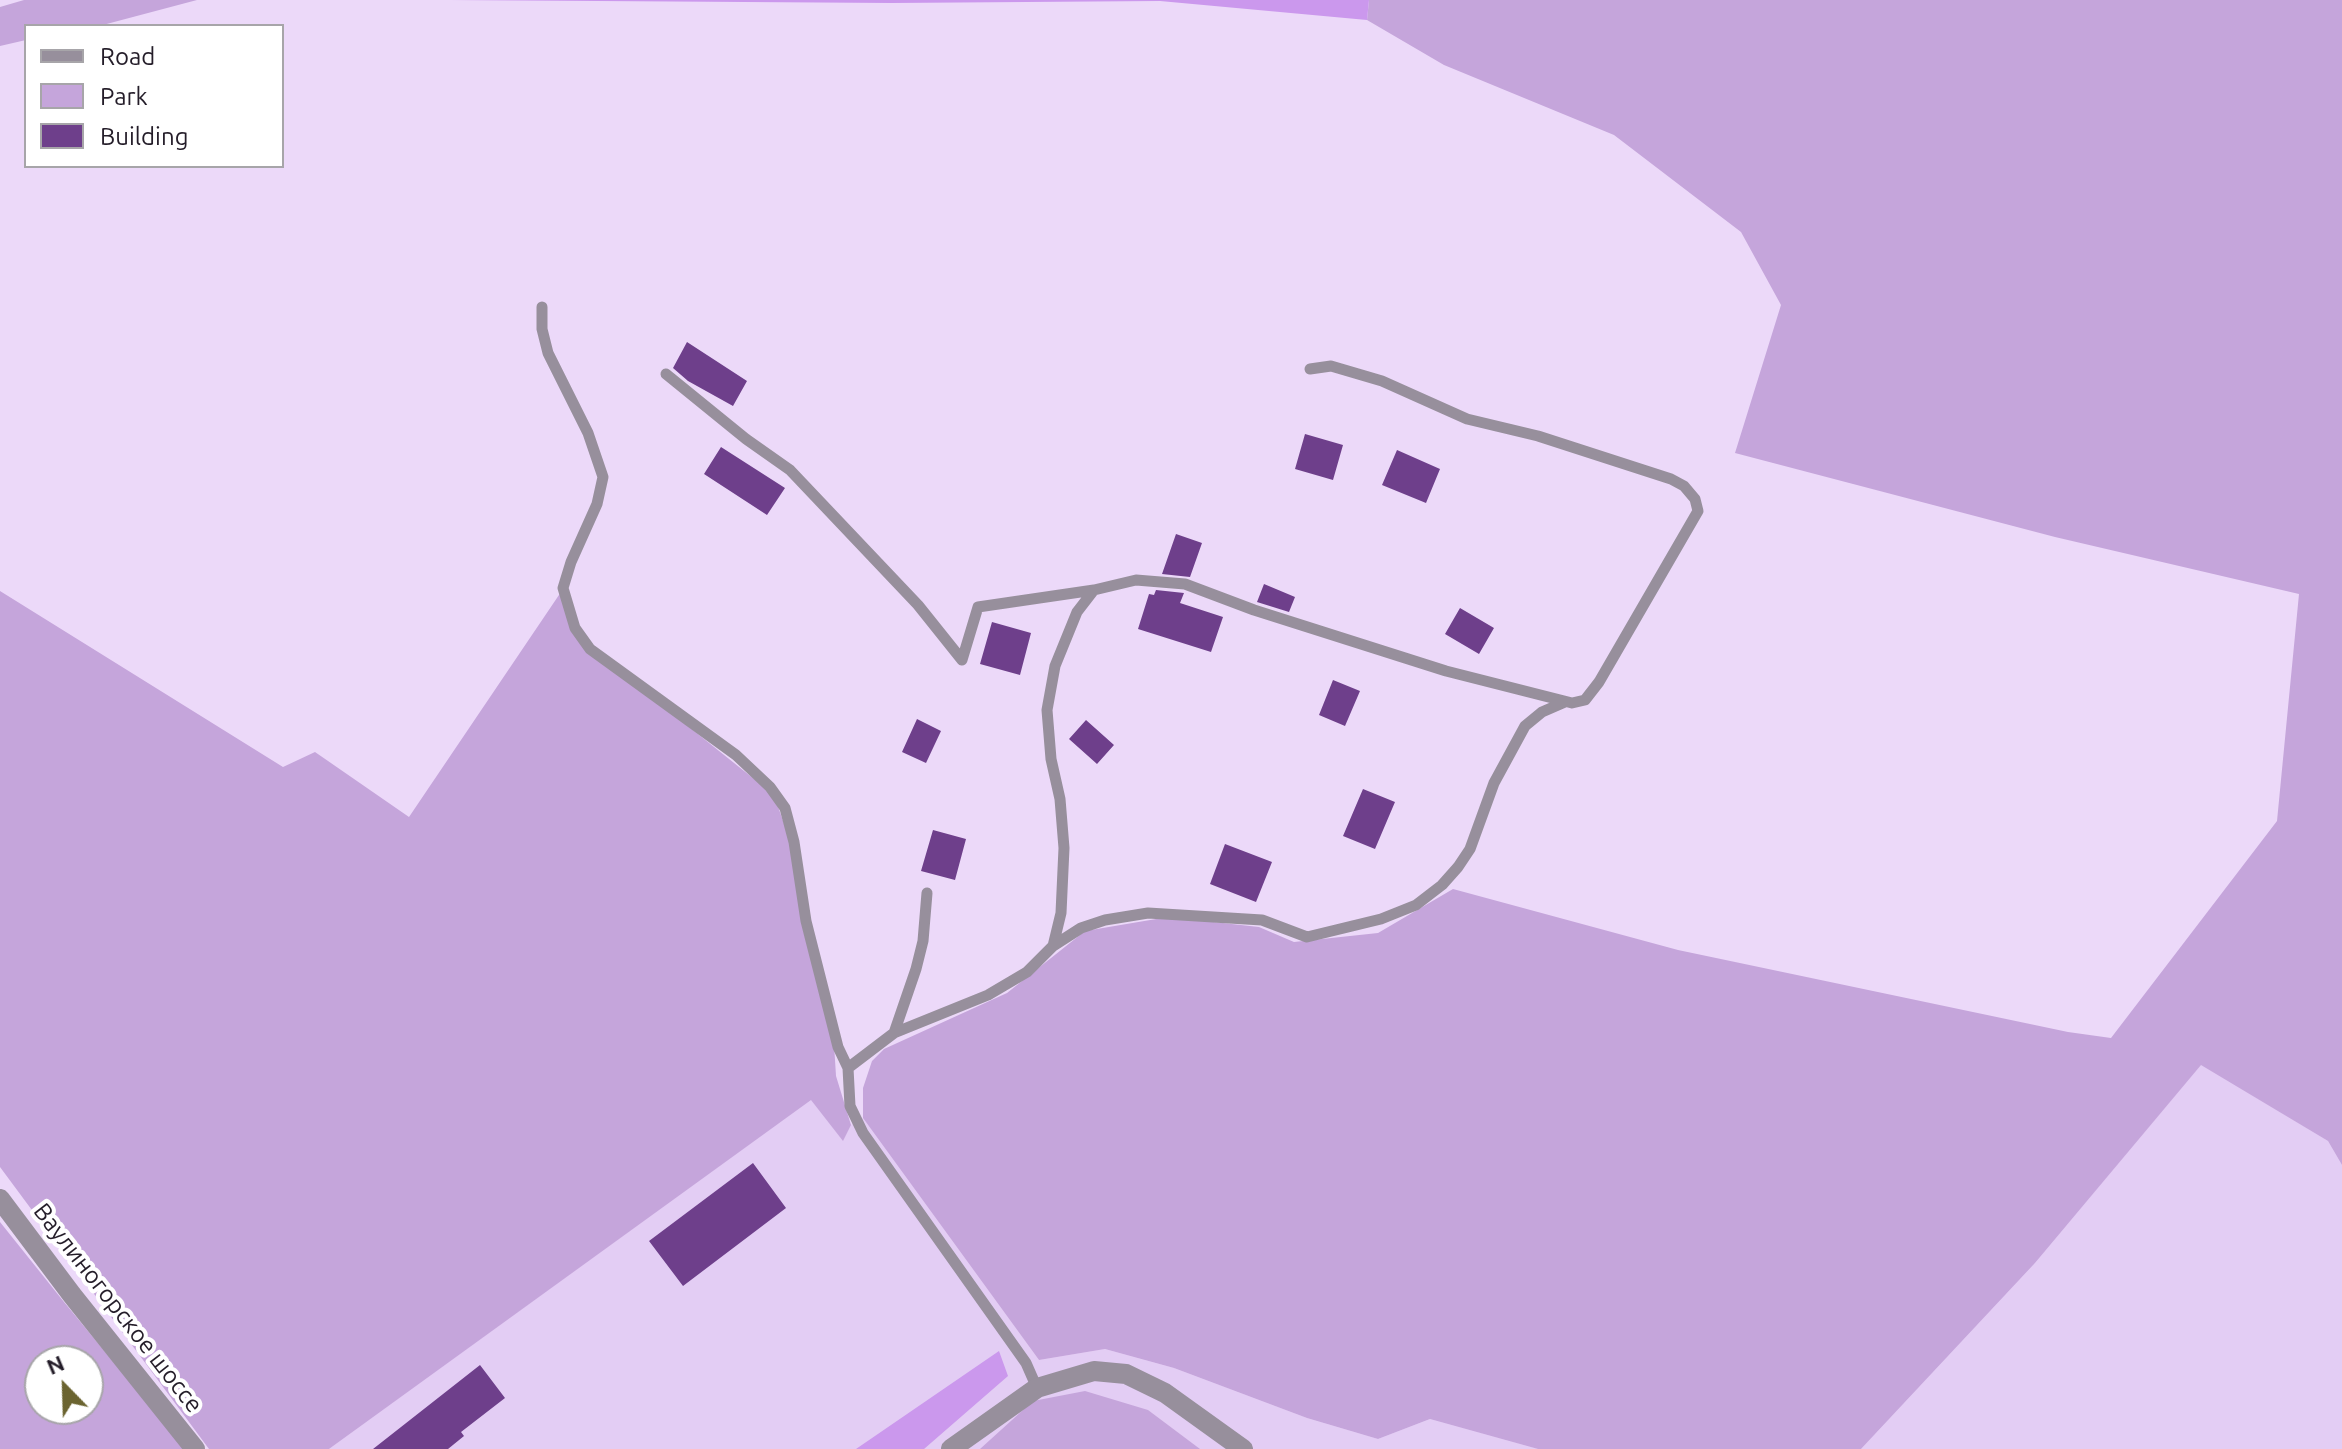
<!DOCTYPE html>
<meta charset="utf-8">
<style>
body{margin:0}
#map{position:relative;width:2342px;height:1449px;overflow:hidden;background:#ecd9f9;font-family:Ubuntu,sans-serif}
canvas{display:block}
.legend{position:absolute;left:24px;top:24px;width:260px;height:144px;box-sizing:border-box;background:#fff;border:2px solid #a7a5a9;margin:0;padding:10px 14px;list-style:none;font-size:24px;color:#241d29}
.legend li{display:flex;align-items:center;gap:16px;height:40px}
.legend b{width:40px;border:2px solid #a7a5a9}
.north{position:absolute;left:24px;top:1345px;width:80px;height:80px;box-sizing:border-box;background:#fff;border:2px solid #a7a5a9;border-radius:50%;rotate:337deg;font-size:22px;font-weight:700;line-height:32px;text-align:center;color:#241d29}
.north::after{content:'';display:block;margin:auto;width:28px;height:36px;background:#6b6430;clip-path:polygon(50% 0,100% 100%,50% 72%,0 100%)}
</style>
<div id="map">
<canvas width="2342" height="1449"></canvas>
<ul class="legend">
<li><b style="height:10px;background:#978f9c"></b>Road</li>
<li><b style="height:22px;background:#c5a5db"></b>Park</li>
<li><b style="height:22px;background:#6e3f8b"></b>Building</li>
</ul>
<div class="north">N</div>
</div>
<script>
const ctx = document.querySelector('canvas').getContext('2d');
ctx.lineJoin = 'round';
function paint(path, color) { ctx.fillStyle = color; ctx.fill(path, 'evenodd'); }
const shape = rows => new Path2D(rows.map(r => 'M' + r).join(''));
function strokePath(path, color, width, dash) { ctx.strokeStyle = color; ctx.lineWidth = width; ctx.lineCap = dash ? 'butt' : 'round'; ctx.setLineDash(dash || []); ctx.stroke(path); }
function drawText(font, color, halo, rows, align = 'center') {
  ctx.font = font + ' Ubuntu,sans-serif'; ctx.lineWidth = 8; ctx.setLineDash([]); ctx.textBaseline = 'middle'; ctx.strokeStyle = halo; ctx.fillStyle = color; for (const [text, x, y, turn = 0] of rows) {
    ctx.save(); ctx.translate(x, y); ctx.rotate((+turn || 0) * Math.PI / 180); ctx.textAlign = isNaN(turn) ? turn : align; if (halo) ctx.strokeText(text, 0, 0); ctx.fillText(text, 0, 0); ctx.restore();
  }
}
paint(shape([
 [2201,1064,2328,1141,2342,1165,2342,1449,1861,1449,2035,1263],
 [811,1099,843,1140,851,1125,863,1118,1039,1360,1105,1349,1174,1368,1307,1418,1378,1439,1430,1419,1538,1449,329,1449]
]), '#e3cdf4');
paint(shape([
 [24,0,197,0,99,26,26,26,26,40,0,46,0,7],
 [1369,0,2342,0,2342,1165,2328,1141,2201,1065,2035,1263,1861,1449,1538,1449,1430,1419,1378,1439,1307,1418,1174,1368,1105,1349,1039,1360,863,1118,863,1088,872,1061,884,1049,1007,993,1085,931,1168,917,1259,927,1294,942,1378,933,1453,889,1678,950,2068,1032,2111,1038,2277,821,2299,594,2055,537,1735,453,1781,305,1741,232,1614,135,1444,65,1367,20],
 [0,591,283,767,315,752,409,817,561,592,573,634,774,795,789,838,834,1044,836,1076,851,1125,843,1141,811,1100,329,1449,209,1449,0,1167],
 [0,1222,64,1302,185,1449,0,1449],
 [40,1361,88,1361,88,1409,40,1409],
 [1085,1391,1148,1410,1200,1449,980,1449,1033,1401]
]), '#c5a5db');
paint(shape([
 [451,0,1369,0,1367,20,1160,1,892,3],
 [999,1351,1008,1376,924,1449,856,1449]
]), '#cb98ed');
paint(shape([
 [687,342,747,381,733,406,688,381,673,368],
 [1305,434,1343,445,1333,480,1295,469],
 [721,447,785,488,767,515,704,474],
 [1397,450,1440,469,1426,503,1382,485],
 [1176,534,1202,543,1190,577,1162,574],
 [1264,584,1295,597,1289,612,1257,602],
 [1156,590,1184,593,1180,603,1223,617,1211,652,1138,629,1149,594,1154,595],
 [1460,608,1494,628,1479,654,1445,634],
 [992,622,1031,633,1020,675,980,664],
 [1333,680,1360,691,1345,726,1319,715],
 [917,719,941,731,926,763,902,752],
 [1086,720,1114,745,1097,764,1069,739],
 [1363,789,1395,802,1375,849,1343,836],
 [933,830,966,839,955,880,921,871],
 [1225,844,1272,862,1256,902,1210,884],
 [753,1163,786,1208,683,1286,649,1241],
 [480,1365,505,1398,461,1432,464,1436,448,1449,373,1449]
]), '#6e3f8b');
strokePath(shape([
 [542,307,542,329,548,353,588,433,603,477,597,504,571,562,563,588,575,628,590,649,736,755,770,787,785,808,794,842,806,921,838,1047,848,1068],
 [666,374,746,439,790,470,918,605,962,660,978,607,1094,590],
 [1053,946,1081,928,1105,920,1148,913,1262,920,1307,937,1381,919,1416,905,1442,885,1458,867,1470,849,1494,783,1525,726,1542,712,1565,702],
 [894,1033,916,969,923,941,927,893],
 [1037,1388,1026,1363,863,1133,850,1106,848,1068,894,1033,988,995,1027,972,1053,946,1061,913,1064,848,1060,799,1051,759,1047,710,1055,666,1077,612,1094,590,1136,580,1185,584,1254,610,1446,671,1572,703,1585,700,1599,682,1698,511,1695,499,1684,486,1671,479,1538,436,1467,419,1382,381,1331,366,1310,369]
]), '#978f9c', 11);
strokePath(shape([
 [951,1449,1037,1388,1094,1371,1126,1374,1165,1393,1243,1449]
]), '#978f9c', 20);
strokePath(shape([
 [0,1199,72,1295,195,1449]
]), '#978f9c', 20);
drawText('24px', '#241d29', '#fff', [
 ["Ваулиногорское шоссе",118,1308,52]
]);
</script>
